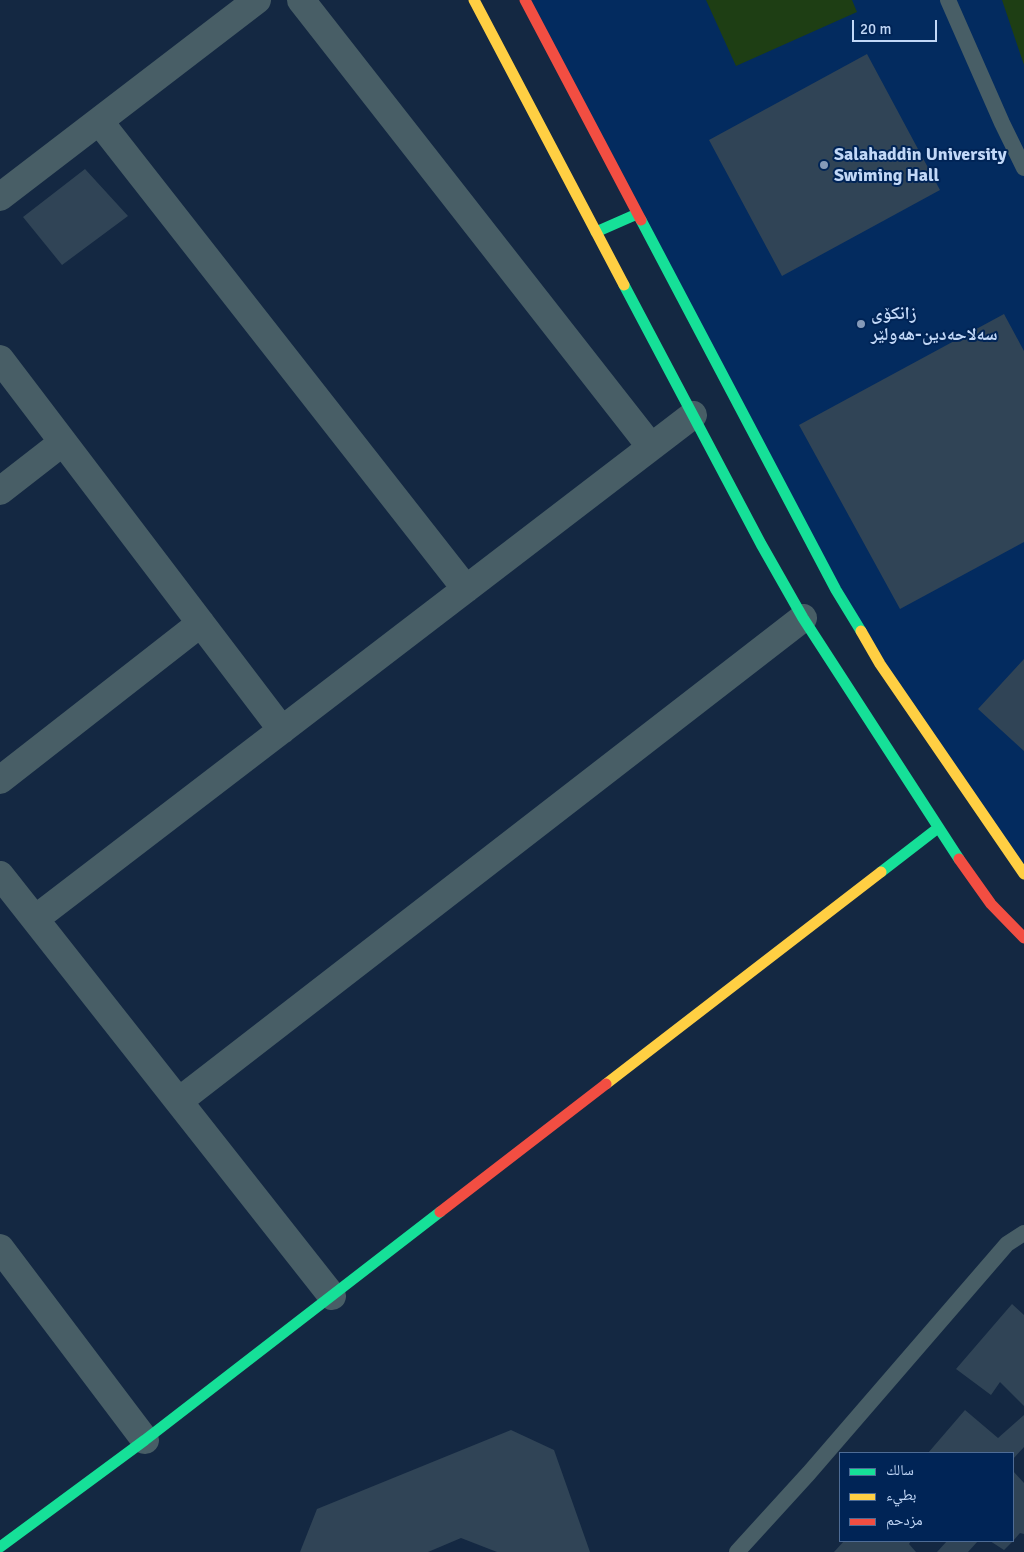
<!DOCTYPE html>
<meta charset="utf-8">
<style>
body{margin:0}
#map{position:relative;width:1024px;height:1552px;overflow:hidden;background:#142842;font-family:Signika,"Noto Naskh Arabic",sans-serif}
canvas{display:block}
.legend{position:absolute;left:839px;top:1452px;width:175px;height:90px;box-sizing:border-box;background:#002456;border:1px solid #4e6c96;margin:0;padding:6px 9px;list-style:none;font-size:15px;color:#c2d8f7}
.legend li{display:flex;align-items:center;gap:10px;height:25px}
.legend b{width:25px;border:1px solid #4e6c96}
.scale{position:absolute;left:852px;top:20px;width:85px;height:22px;box-sizing:border-box;border:2px solid #c2d8f7;border-top:0;padding-left:6px;font-size:15px;line-height:18px;white-space:nowrap;color:#c2d8f7;-webkit-text-stroke:4px #002456;paint-order:stroke}
</style>
<div id="map">
<canvas width="1024" height="1552"></canvas>
<ul class="legend">
<li><b style="height:6px;background:#16e098"></b>سالك</li>
<li><b style="height:6px;background:#ffcf43"></b>بطيء</li>
<li><b style="height:6px;background:#f24e42"></b>مزدحم</li>
</ul>
<div class="scale">20 m</div>
</div>
<script>
const ctx = document.querySelector('canvas').getContext('2d');
ctx.lineJoin = 'round';
function paint(path, color) { ctx.fillStyle = color; ctx.fill(path, 'evenodd'); }
const shape = rows => new Path2D(rows.map(r => 'M' + r).join(''));
function strokePath(path, color, width, dash) { ctx.strokeStyle = color; ctx.lineWidth = width; ctx.lineCap = dash ? 'butt' : 'round'; ctx.setLineDash(dash || []); ctx.stroke(path); }
function drawText(font, color, halo, rows, align = 'center') {
  ctx.font = font + ' Signika,"Noto Naskh Arabic",sans-serif'; ctx.lineWidth = 4; ctx.setLineDash([]); ctx.textBaseline = 'middle'; ctx.strokeStyle = halo; ctx.fillStyle = color; for (const [text, x, y, turn = 0] of rows) {
    ctx.save(); ctx.translate(x, y); ctx.rotate((+turn || 0) * Math.PI / 180); ctx.textAlign = isNaN(turn) ? turn : align; if (halo) ctx.strokeText(text, 0, 0); ctx.fillText(text, 0, 0); ctx.restore();
  }
}
paint(shape([
 [527,0,1024,0,1024,878,871,647]
]), '#032b5f');
paint(shape([
 [706,0,852,0,857,12,736,66],
 [1002,0,1024,0,1024,65]
]), '#1e3e14');
paint(shape([
 [867,54,940,190,782,276,709,140],
 [85,169,128,216,62,265,23,217],
 [1004,314,1024,351,1024,542,900,609,799,425],
 [1024,659,1024,751,978,709],
 [1012,1304,1024,1315,1024,1406,1000,1382,991,1395,956,1369],
 [965,1410,998,1438,1024,1415,1024,1447,1013,1459,1013,1453,928,1453],
 [511,1430,554,1450,590,1552,497,1552,461,1538,428,1552,300,1552,317,1509],
 [1013,1471,1024,1483,1024,1534,1020,1533,1013,1541],
 [844,1541,911,1541,909,1544,916,1552,834,1552],
 [947,1541,978,1541,968,1552,937,1552],
 [990,1541,1013,1541,1004,1550]
]), '#304456');
strokePath(shape([
 [948,0,1002,123,1024,168],
 [737,1552,809,1473,1007,1244,1024,1233]
]), '#485e66', 16);
strokePath(shape([
 [301,0,651,447],
 [99,121,466,589],
 [0,197,257,0],
 [0,359,282,730],
 [0,491,63,442],
 [0,780,201,623],
 [0,875,332,1296],
 [35,919,693,415],
 [179,1101,803,618],
 [0,1248,145,1440]
]), '#485e66', 28);
strokePath(shape([
 [641,220,836,590,861,631],
 [596,232,637,214],
 [624,285,761,544,803,618,959,859],
 [881,872,938,828],
 [0,1547,145,1440,440,1212]
]), '#16e098', 11);
strokePath(shape([
 [474,0,624,285],
 [861,631,880,664,1024,874],
 [606,1084,881,872]
]), '#ffcf43', 11);
strokePath(shape([
 [525,0,641,220],
 [959,859,991,904,1024,938],
 [440,1212,606,1084]
]), '#f24e42', 11);
for (const [x, y, r, color] of [
 [824,165,5,"#859ab8"],
 [861,324,5,"#859ab8"]
]) { const dot = new Path2D(); dot.arc(x, y, r, 0, 2 * Math.PI); ctx.fillStyle = color; ctx.fill(dot); strokePath(dot, '#002456', 2); }
drawText('bold 18px', '#c2d8f7', '#002456', [
 ["Salahaddin University",834,155],
 ["Swiming Hall",834,176],
 ["زانکۆی",871,314],
 ["سەلاحەدین-هەولێر",871,335]
], 'left');
</script>
